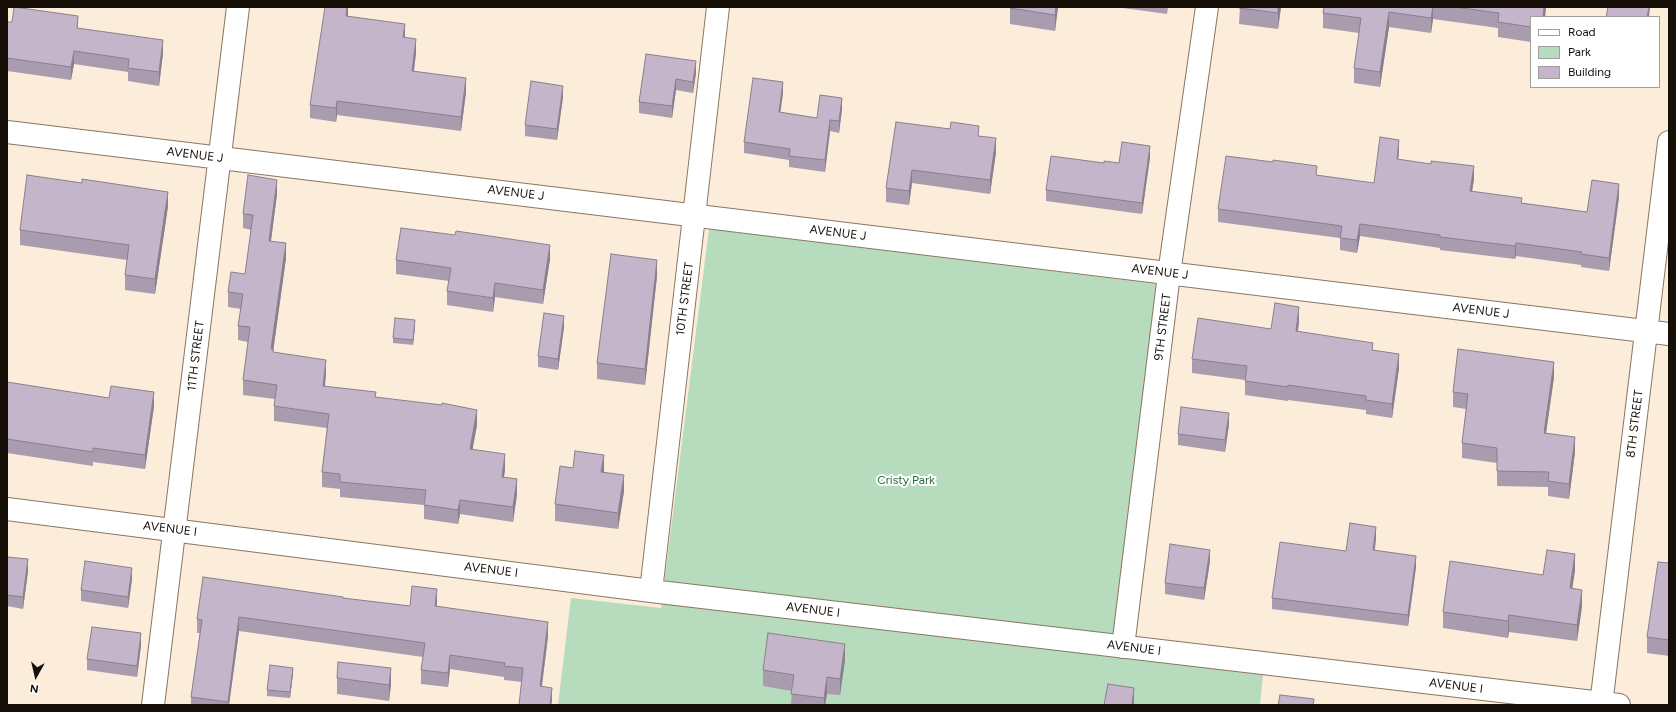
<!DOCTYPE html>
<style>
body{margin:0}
#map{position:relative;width:1676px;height:712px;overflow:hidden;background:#fcecda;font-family:Figtree,sans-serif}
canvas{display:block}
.frame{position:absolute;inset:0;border:8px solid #160f08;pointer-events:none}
.legend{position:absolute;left:1530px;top:16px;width:130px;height:72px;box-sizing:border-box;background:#fff;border:1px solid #a29f9c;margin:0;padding:5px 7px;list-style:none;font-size:12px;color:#160f08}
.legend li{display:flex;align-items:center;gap:8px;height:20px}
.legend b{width:20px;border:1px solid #a29f9c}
.north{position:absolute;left:16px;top:656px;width:40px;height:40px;-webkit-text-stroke:3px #fff;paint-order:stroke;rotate:188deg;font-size:11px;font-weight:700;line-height:16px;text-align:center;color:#160f08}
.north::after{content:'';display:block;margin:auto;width:14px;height:18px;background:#160f08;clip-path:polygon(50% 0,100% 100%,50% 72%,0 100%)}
</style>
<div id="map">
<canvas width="1676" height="712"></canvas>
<div class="frame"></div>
<ul class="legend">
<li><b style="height:5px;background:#fff"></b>Road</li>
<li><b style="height:11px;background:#b6dbbd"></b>Park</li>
<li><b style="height:11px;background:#c5b5cb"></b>Building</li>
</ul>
<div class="north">N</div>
</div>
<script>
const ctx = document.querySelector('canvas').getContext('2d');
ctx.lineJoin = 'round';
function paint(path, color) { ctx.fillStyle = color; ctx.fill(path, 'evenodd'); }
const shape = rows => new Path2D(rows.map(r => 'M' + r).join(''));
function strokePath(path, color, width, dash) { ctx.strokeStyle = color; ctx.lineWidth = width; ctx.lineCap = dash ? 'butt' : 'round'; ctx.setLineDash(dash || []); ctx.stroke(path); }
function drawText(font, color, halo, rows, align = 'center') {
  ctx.font = font + ' Figtree,sans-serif'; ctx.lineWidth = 4; ctx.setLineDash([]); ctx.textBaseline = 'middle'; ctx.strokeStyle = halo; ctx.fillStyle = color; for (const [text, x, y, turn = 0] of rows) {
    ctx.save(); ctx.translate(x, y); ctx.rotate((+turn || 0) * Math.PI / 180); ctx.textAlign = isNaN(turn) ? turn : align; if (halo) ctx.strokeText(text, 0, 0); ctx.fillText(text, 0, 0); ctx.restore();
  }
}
paint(shape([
 [709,229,1157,284,1113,655,1263,674,1260,705,558,705,571,598,661,608]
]), '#b6dbbd');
const minor = shape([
 [7,132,1669,334],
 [7,509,651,591,1619,705],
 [651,591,718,7],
 [1123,647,1169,274,1207,7],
 [153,705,238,7],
 [1601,705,1669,142]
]);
strokePath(minor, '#897763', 24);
strokePath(minor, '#fff', 22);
paint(shape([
 [348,7,348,16,405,38,416,53,414,71,466,92,461,131,337,115,336,122,310,118,310,105],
 [1010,7,1058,7,1055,31,1010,24],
 [1123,7,1168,7,1167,14,1123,8],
 [1240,7,1281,7,1278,29,1239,24],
 [1324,7,1546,7,1545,17,1531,17,1531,42,1498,37,1498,28,1433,19,1431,33,1389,27,1380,87,1354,83,1354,68,1359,33,1323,28,1323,13],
 [7,22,78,28,163,53,159,86,128,81,128,72,74,64,71,80,7,71],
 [646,54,696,73,693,93,676,90,672,118,639,113,639,102],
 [783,93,780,112,817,118,842,109,839,133,830,131,825,172,789,167,789,160,744,153,744,142],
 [563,97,557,140,525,136,525,125],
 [896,122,979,136,996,152,990,194,912,183,909,205,886,202,886,188],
 [1399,152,1398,159,1474,179,1472,191,1522,203,1587,212,1619,197,1609,271,1581,267,1581,265,1516,256,1515,259,1440,250,1440,248,1360,236,1357,253,1340,250,1340,238,1218,222,1218,209,1374,183],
 [1150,157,1142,214,1046,201,1046,190,1104,163,1119,163],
 [277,194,271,241,286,258,273,352,326,374,325,386,376,397,477,425,472,450,505,469,504,477,517,494,513,522,460,514,458,524,424,519,424,505,340,497,340,489,322,487,322,472,327,428,274,421,274,406,275,399,243,395,243,380,248,342,238,340,238,326,241,309,228,307,228,292,245,274,251,230,243,228,243,214],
 [168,206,155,294,125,290,125,275,127,260,20,245,20,230],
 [550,259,543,304,495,297,493,312,447,305,447,291,449,281,396,274,396,260],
 [657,276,645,385,597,379,597,363],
 [1299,321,1298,332,1373,350,1399,368,1392,418,1366,414,1366,410,1288,400,1288,401,1245,395,1245,380,1192,373,1192,359,1271,329],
 [415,326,413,345,393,343,393,338],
 [564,327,558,370,538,367,538,356],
 [1554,377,1546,433,1575,452,1569,499,1548,496,1548,487,1497,486,1497,463,1462,458,1462,443,1466,409,1453,407,1453,392],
 [7,382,154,406,145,469,93,462,93,466,7,453],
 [1229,424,1225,452,1178,445,1178,434],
 [603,472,624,491,618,529,555,521,555,504],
 [1376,538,1375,550,1416,567,1408,626,1272,609,1272,598,1346,551],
 [7,557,28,571,23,609,7,606],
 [1210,561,1204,600,1165,594,1165,583],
 [1669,563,1669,656,1647,653,1647,637],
 [1575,570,1572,588,1582,606,1577,641,1509,632,1508,638,1443,628,1443,612,1543,575],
 [132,579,128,608,81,601,81,590],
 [343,598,410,606,437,603,437,606,548,636,542,686,552,702,522,682,504,680,504,677,450,669,448,687,421,684,421,670,423,657,239,631,229,705,191,705,191,697,200,633,197,633,197,619],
 [141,645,137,677,87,670,87,659],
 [845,660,840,695,827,694,825,705,791,705,792,691,763,686,763,670],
 [293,673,290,698,267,696,267,690],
 [337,678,391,684,389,701,337,694]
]), '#a99caf');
paint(shape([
 [347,7,348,7,348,18,346,16],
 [1056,7,1058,7,1055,31,1055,15],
 [1278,7,1281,7,1278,29],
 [1433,7,1433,19,1431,33,1431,18],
 [1544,7,1546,7,1545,17,1543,17],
 [1649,7,1650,7,1649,17,1647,17],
 [1389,12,1389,27,1380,87,1380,72],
 [78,16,78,30,77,28],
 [405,24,405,38,403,37],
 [416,39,416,53,412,84,412,71],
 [163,40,163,53,159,86,159,72],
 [74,51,74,64,71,80,71,67],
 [696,61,696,73,693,93,693,82],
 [466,78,466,92,461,131,461,117],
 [676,79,676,90,672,118,672,106],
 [783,82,783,93,779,123,779,112],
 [563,86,563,97,557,140,557,129],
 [842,98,842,109,839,133,839,121],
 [337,101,337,115,336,122,336,108],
 [830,120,830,131,825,172,825,160],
 [996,138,996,152,990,194,990,180],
 [1399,140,1399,152,1397,171,1397,159],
 [1150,146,1150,157,1142,214,1142,203],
 [1474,166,1474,179,1470,204,1470,191],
 [912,170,912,183,909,205,909,191],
 [277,180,277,194,269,255,269,241],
 [1619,184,1619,197,1609,271,1609,258],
 [168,192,168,206,155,294,155,279],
 [1360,224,1360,236,1357,253,1357,240],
 [286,243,286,258,273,352,271,349],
 [1516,243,1516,256,1515,259,1515,246],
 [550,245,550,259,543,304,543,290],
 [657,260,657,276,645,385,645,369],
 [495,283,495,297,493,312,493,298],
 [1299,307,1299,321,1296,345,1296,331],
 [564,316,564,327,558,370,558,359],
 [415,320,415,326,413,345,413,340],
 [1399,354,1399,368,1392,418,1392,404],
 [326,360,326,374,323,401,323,386],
 [1554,362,1554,377,1544,447,1544,433],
 [154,392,154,406,145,469,145,455],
 [477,410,477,425,470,464,470,449],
 [1229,413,1229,424,1225,452,1225,440],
 [1575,437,1575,452,1569,499,1569,484],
 [505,454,505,469,502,492,502,477],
 [604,455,604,471,601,488,601,472],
 [624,475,624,491,618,529,618,513],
 [517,479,517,494,513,522,513,507],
 [460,500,460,514,458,524,458,510],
 [1376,527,1376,538,1373,561,1373,550],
 [1210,550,1210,561,1204,600,1204,588],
 [1575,554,1575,570,1570,604,1570,588],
 [1416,556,1416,567,1408,626,1408,615],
 [28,559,28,571,23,609,23,597],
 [132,568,132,579,128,608,128,597],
 [437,589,437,603,435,620,435,606],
 [1582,590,1582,606,1577,641,1577,625],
 [1509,615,1509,632,1508,638,1508,621],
 [239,617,239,631,229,705,228,705],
 [548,622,548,636,540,700,540,686],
 [141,633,141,645,137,677,137,666],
 [845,644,845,660,840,695,840,679],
 [450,655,450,669,448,687,448,673],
 [293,668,293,673,290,698,290,692],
 [391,668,391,684,389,701,389,685],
 [827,677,827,694,825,705,824,705,824,698],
 [552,688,552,702,551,705,550,705],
 [1134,688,1134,705,1132,705]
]), '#8a7f8e');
const building = shape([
 [14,7,78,16,77,28,163,40,159,72,128,68,129,59,74,51,71,67,7,58,7,22,12,22,14,7],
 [325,7,347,7,346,16,405,24,403,37,416,39,412,71,466,78,461,117,337,101,336,108,310,105,325,7],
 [1010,7,1056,7,1055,15,1010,8,1010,7],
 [1240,7,1278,7,1278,13,1239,8,1240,7],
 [1324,7,1433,7,1431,18,1389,12,1380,72,1354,68,1361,18,1323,13,1324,7],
 [1454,7,1544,7,1543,17,1531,17,1531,27,1498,22,1499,13,1454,7],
 [1608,7,1649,7,1647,17,1606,17,1608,7],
 [646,54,696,61,693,82,676,79,672,106,639,102,646,54],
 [753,78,783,82,779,112,817,118,820,95,842,98,839,121,830,120,825,160,789,156,790,149,744,142,753,78],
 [531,81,563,86,557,129,525,125,531,81],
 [896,122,950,129,951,122,979,126,978,136,996,138,990,180,912,170,909,191,886,188,896,122],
 [1380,137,1399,140,1397,159,1431,164,1431,161,1474,166,1470,191,1522,198,1521,203,1587,212,1592,180,1619,184,1609,258,1581,254,1582,252,1516,243,1515,246,1440,237,1440,235,1360,224,1357,240,1340,238,1342,226,1218,209,1226,156,1273,162,1273,160,1317,166,1316,175,1374,183,1380,137],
 [1122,142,1150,146,1142,203,1046,190,1051,156,1104,163,1104,161,1119,163,1122,142],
 [27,175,82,183,82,179,168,192,155,279,125,275,129,245,20,230,27,175],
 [248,175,277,180,269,241,286,243,271,349,273,349,273,352,326,360,323,386,376,392,375,397,442,405,442,403,477,410,470,449,505,454,502,477,517,479,513,507,460,500,458,510,424,505,426,490,340,482,340,474,322,472,329,414,274,406,277,385,243,380,250,327,238,326,243,294,228,292,231,272,245,274,253,215,243,214,248,175],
 [401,228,455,235,456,231,550,245,543,290,495,283,493,298,447,291,451,268,396,260,401,228],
 [611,254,657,260,645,369,597,363,611,254],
 [1275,303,1299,307,1296,331,1373,343,1372,350,1399,354,1392,404,1366,400,1366,396,1288,385,1288,387,1245,381,1247,366,1192,359,1198,318,1271,329,1275,303],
 [544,313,564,316,558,359,538,356,544,313],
 [395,318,415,320,413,340,393,338,395,318],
 [1458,349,1554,362,1544,433,1575,437,1569,484,1548,481,1549,472,1497,471,1497,448,1462,443,1468,394,1453,392,1458,349],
 [7,382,109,398,111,386,154,392,145,455,93,448,93,452,7,439,7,382],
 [1181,407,1229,413,1225,440,1178,434,1181,407],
 [575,451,604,455,601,472,624,475,618,513,555,504,560,466,573,468,575,451],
 [1350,523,1376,527,1373,550,1416,556,1408,615,1272,598,1280,542,1346,551,1350,523],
 [1170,544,1210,550,1204,588,1165,583,1170,544],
 [1547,550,1575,554,1570,588,1582,590,1577,625,1509,615,1508,621,1443,612,1450,561,1543,575,1547,550],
 [7,557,28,559,23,597,7,595,7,557],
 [85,561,132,568,128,597,81,590,85,561],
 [1658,562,1669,563,1669,640,1647,637,1658,562],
 [203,577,343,597,343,598,410,606,412,586,437,589,435,606,548,622,540,686,552,688,550,705,519,705,523,668,504,666,505,663,450,655,448,673,421,670,425,643,239,617,228,702,191,697,202,620,197,619,203,577],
 [92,627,141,633,137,666,87,659,92,627],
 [768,633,845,644,840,679,827,677,824,698,791,694,794,675,763,670,768,633],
 [338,662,391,668,389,685,337,678,338,662],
 [270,665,293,668,290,692,267,690,270,665],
 [1108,684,1134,688,1132,705,1104,705,1108,684],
 [1280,695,1314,699,1313,705,1278,705,1280,695]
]);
paint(building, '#c5b5cb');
strokePath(building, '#8a7f8e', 1);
drawText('12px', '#160f08', '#fff', [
 ["AVENUE J",195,155,7],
 ["AVENUE J",516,193,7],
 ["AVENUE J",838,233,7],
 ["AVENUE J",1160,272,7],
 ["10TH STREET",685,299,-83],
 ["AVENUE J",1481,311,7],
 ["9TH STREET",1163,327,-83],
 ["11TH STREET",196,356,-83],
 ["8TH STREET",1635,424,-83],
 ["AVENUE I",170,529,7],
 ["AVENUE I",491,570,7],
 ["AVENUE I",813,610,7],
 ["AVENUE I",1134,648,7],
 ["AVENUE I",1456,686,7]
]);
drawText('12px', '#26673b', '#fff', [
 ["Cristy Park",906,480]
]);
</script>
